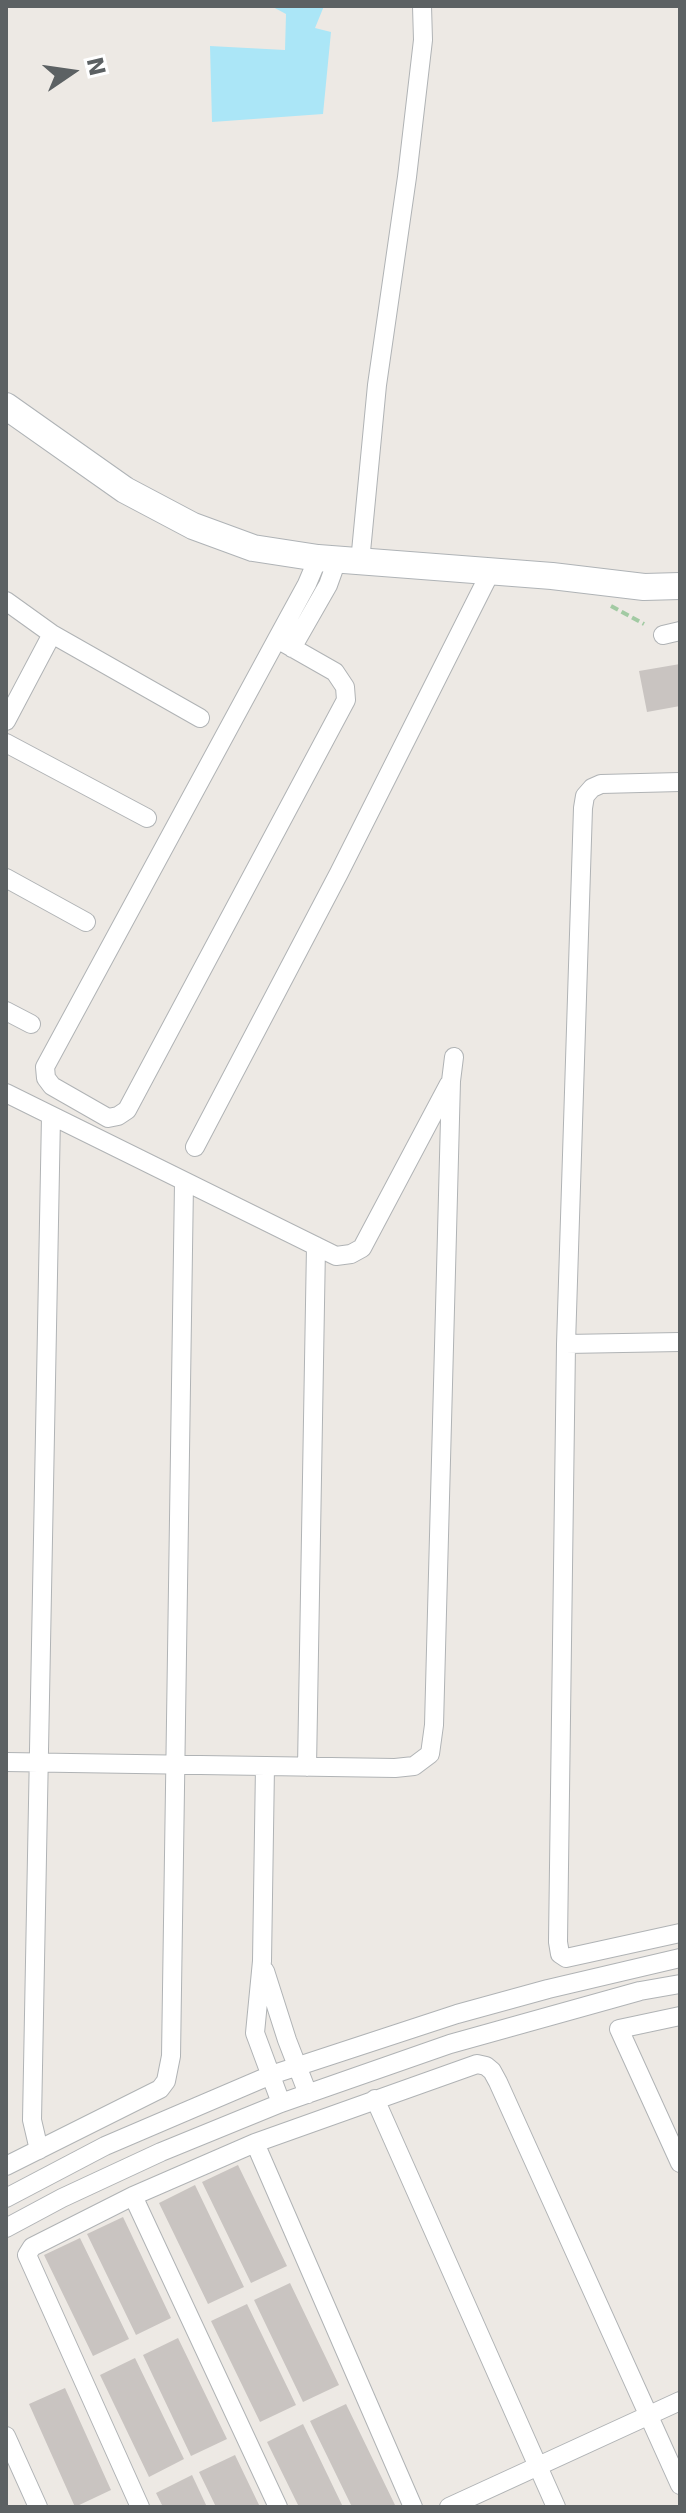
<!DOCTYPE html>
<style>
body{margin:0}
#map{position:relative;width:686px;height:2513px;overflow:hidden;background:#ede9e4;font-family:"DejaVu Sans",sans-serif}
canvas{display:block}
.frame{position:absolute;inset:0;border:8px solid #5c6163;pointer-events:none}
.north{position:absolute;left:32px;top:32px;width:80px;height:80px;-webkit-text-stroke:6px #fff;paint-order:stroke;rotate:77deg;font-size:22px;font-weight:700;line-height:32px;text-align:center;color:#5c6163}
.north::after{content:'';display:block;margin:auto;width:28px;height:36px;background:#5c6163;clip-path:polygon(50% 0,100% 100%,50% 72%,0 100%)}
</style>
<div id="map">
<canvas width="686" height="2513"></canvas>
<div class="frame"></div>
<div class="north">N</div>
</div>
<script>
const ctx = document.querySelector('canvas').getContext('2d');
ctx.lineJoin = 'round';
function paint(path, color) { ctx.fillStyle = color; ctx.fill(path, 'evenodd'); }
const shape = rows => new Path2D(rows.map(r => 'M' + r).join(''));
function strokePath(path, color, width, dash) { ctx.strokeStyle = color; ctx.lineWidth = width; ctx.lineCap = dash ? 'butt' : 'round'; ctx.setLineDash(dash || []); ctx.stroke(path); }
paint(shape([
 [271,6,324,6,315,28,331,32,323,114,212,122,210,46,285,50,286,14]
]), '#abe6f7');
paint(shape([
 [680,664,680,706,647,712,639,671],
 [238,2165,287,2266,251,2283,202,2182],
 [195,2185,244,2287,208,2304,159,2203],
 [123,2217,171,2318,136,2335,87,2234],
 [80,2238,129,2339,93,2356,44,2255],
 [290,2283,339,2385,303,2402,254,2300],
 [247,2304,296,2405,260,2422,211,2321],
 [178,2338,227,2439,191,2456,143,2355],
 [135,2358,184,2459,149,2477,100,2375],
 [65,2388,111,2490,75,2507,29,2404],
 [346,2404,395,2505,391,2507,352,2507,310,2421],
 [303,2424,343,2507,299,2507,267,2442],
 [235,2455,260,2507,216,2507,199,2472],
 [192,2475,207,2507,163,2507,156,2493]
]), '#c9c4c1');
const street = shape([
 [360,562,377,385,407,177,423,40,422,6],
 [6,601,52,634,200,718],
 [663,635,680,631],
 [277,639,335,672,345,687,346,700,127,1110,118,1116,108,1118,52,1086,46,1078,45,1067,277,639,307,584,318,558],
 [292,648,328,585,337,560],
 [6,721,52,634],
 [6,743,147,818],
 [680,782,601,784,592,788,585,796,583,808,566,1344,558,1942,560,1954,566,1958,680,1933],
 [6,878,86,922],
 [6,1011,31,1024],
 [6,1093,336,1256,351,1254,362,1248,449,1084],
 [195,1147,339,873,491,571],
 [566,1344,680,1342],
 [6,1762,395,1768,414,1766,430,1754,434,1725,451,1081,454,1057],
 [265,1766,262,1961,255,2033,281,2103],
 [307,1767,316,1246],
 [265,1971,287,2040,308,2094],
 [680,2016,619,2029,680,2163],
 [375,2099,556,2507],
 [255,2143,413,2507],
 [39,2150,32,2120,51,1116],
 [6,2166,160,2089,166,2081,171,2056,184,1183],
 [133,2196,278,2507],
 [6,2198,105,2146,271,2075,457,2014,548,1989,680,1958],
 [6,2228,62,2198,161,2152,281,2103,450,2044,640,1991,680,1984],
 [6,2436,38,2507],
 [140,2507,27,2255,32,2247,133,2196,255,2143,477,2064,486,2066,492,2071,498,2082,680,2485],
 [449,2507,680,2401]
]);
const secondary = shape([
 [6,406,125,490,193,526,253,548,318,558,552,576,644,587,680,586]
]);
strokePath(street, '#b0b3b5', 20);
strokePath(secondary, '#afb3b6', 28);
strokePath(shape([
 [611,606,644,624]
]), '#a2caa3', 4, [8, 4]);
strokePath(street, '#fff', 18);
strokePath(secondary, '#fff', 26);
</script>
